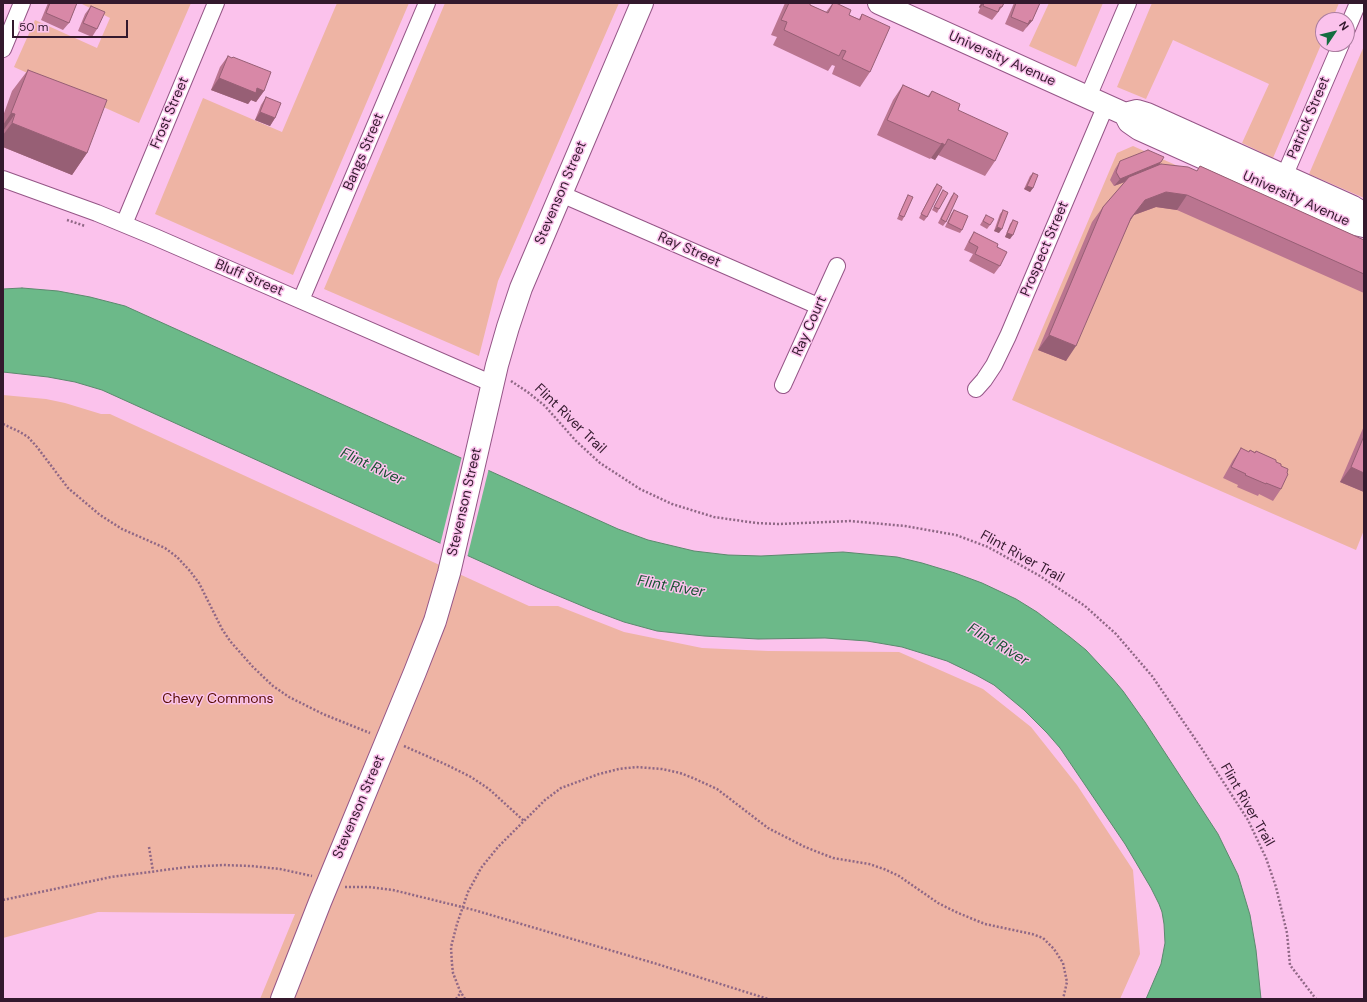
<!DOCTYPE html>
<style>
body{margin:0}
#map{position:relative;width:1367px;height:1002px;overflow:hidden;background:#fbc2ec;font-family:"DM Sans",sans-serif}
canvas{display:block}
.frame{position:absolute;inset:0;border:4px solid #33192d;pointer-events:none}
.north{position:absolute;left:1315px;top:12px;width:40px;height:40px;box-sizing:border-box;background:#fbc2ec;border:1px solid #ab7ea0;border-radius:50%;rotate:55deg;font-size:11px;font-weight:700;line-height:16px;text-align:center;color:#33192d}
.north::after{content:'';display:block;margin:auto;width:14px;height:18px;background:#146d40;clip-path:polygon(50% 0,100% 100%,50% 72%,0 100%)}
.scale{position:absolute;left:12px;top:20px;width:116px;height:18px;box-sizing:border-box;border:2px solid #33192d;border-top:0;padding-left:5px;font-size:12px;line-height:14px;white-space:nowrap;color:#33192d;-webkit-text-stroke:3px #fbc2ec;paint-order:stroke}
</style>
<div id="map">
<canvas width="1367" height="1002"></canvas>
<div class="frame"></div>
<div class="north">N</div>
<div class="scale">50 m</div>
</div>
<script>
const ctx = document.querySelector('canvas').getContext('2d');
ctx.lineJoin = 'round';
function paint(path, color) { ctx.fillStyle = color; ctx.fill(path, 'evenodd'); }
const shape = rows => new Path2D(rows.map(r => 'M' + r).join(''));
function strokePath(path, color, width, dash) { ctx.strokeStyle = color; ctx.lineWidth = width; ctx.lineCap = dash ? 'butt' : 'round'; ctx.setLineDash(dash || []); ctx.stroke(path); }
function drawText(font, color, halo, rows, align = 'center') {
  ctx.font = font + ' "DM Sans",sans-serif'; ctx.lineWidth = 3; ctx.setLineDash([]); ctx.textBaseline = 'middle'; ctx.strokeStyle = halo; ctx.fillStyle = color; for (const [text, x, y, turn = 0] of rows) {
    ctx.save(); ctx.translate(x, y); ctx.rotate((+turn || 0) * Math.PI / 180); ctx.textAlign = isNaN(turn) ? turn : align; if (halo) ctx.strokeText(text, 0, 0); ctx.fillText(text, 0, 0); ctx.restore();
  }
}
paint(shape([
 [80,3,191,3,139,123,14,67,35,20,97,48,110,18],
 [337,3,409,3,293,275,155,214,203,98,282,132],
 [445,3,619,3,498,281,479,356,324,289],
 [1049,3,1103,3,1076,67,1029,46],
 [1152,3,1339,3,1332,20,1323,20,1323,40,1273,158,1242,143,1269,84,1173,40,1146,99,1117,87],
 [1364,46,1364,198,1309,174],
 [1133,146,1364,249,1364,530,1356,550,1012,400,1117,153],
 [3,395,46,399,65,403,101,414,110,414,529,606,558,606,624,632,702,648,768,651,899,652,983,689,1031,727,1077,785,1133,870,1140,954,1120,999,260,999,295,914,98,912,3,938]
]), '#eeb4a4');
const water = shape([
 [22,288,58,291,90,297,125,306,618,529,648,540,694,551,728,555,761,556,843,552,897,557,922,563,955,573,982,583,1016,599,1037,612,1070,637,1086,650,1112,678,1123,691,1145,722,1218,834,1238,875,1250,915,1256,950,1261,999,1146,999,1161,964,1165,943,1164,924,1162,912,1159,904,1151,888,1125,844,1060,748,1047,733,1024,710,994,685,976,675,947,661,902,647,867,641,825,638,758,639,704,636,657,631,624,622,592,610,537,587,102,390,75,382,48,377,3,372,3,289,22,288]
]);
paint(water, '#6cb989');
strokePath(water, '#5b896d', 1);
paint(shape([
 [462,456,489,468,467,558,440,545]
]), '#fbc2ec');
const street = shape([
 [1347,29,1358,3],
 [3,49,22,3],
 [1088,97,1128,3],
 [3,179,97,213,155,237,493,384],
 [1280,186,1341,44],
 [561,194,818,306],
 [124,224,216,3],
 [301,300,427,3],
 [783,385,837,266],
 [976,389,984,380,994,365,1008,336,1106,105]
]);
const secondary = shape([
 [879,3,1125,114,1129,122,1139,129,1346,222,1364,226],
 [1125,114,1137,111,1147,114,1353,207,1364,214],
 [282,999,320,902,415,672,435,621,449,573,497,365,508,327,521,288,642,3]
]);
strokePath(street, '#955687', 18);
strokePath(secondary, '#955687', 24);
strokePath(shape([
 [67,220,85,226],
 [511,381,529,393,545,406,576,441,600,463,640,489,672,504,714,517,756,523,778,524,850,521,905,526,956,535,988,547,1040,576,1085,606,1116,634,1152,676,1200,746,1248,820,1266,858,1276,887,1287,933,1290,965,1316,999],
 [3,424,20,432,28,437,37,447,68,488,100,515,122,529,165,548,177,557,190,571,199,583,222,629,230,641,253,667,273,686,289,697,323,714,370,733],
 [404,746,447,765,471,777,489,789,524,821],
 [149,847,153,871],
 [345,887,369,887,393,890,474,910,657,964,768,999],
 [3,900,111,877,188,867,223,865,251,866,280,869,312,876],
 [456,999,461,992],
 [465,999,460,991,453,973,452,964,451,947,457,924,468,892,481,868,498,847,545,800,561,788,599,774,619,769,636,767,662,769,680,773,693,778,717,789,768,828,805,847,833,858,869,864,884,869,899,876,938,903,958,913,985,924,1032,934,1043,938,1054,949,1063,963,1067,982,1063,999]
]), '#8f6785', 2.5, [2, 2]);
strokePath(street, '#fff', 16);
strokePath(secondary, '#fff', 22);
paint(shape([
 [48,3,77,3,69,23,63,30,41,20],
 [785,3,810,3,810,5,826,12,833,3,849,15,859,19,862,14,870,72,860,87,832,74,835,66,832,65,828,71,773,45,777,37,771,35],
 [981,3,1004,3,1002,7,996,15,992,20,978,13,980,8,979,7],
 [1014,3,1040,3,1032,21,1026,28,1023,32,1005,24],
 [91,6,97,29,92,37,78,31,85,14],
 [228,56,264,91,256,102,251,100,248,104,211,90,220,67],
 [28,70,87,153,72,175,3,147,3,116,12,91],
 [903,85,928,96,932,91,958,110,995,161,985,176,938,155,935,160,931,158,930,159,877,135,893,100],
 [266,97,275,118,270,126,255,120,261,105],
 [1120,161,1159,165,1197,171,1200,166,1364,240,1364,293,1177,210,1156,207,1134,215,1130,221,1066,361,1038,350,1092,222,1103,207,1125,182,1114,186,1110,180,1115,169],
 [1033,173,1033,188,1030,192,1024,189,1030,176],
 [937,184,927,217,924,221,919,218,934,188],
 [943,190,939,209,937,213,932,210],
 [954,193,946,222,943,226,938,223,951,197],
 [908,195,904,217,902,221,897,219,906,199],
 [954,210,962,230,960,233,945,227,951,214],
 [1003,210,999,233,994,231,1000,214],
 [986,215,990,225,987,229,980,225],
 [1013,220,1010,239,1005,237,1010,224],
 [974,232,997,247,1000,266,994,274,969,261,973,254,964,250,969,240],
 [1364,426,1364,492,1340,482],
 [1241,448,1249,452,1250,450,1255,452,1256,451,1276,462,1281,466,1281,489,1273,501,1259,494,1258,496,1237,487,1238,485,1223,478,1233,460]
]), '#ba7590');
paint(shape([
 [982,3,984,3,980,8,979,7],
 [1030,20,1032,21,1026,28],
 [219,78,257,88,264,91,256,102,251,100,248,104,211,90],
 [260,112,275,118,270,126,255,120],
 [11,113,15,114,3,131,3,125],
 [12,123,87,153,72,175,3,147,3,135],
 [942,143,945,145,935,160,931,158],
 [1161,162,1156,170,1114,186,1120,179],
 [1027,186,1033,188,1030,192,1024,189],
 [1166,192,1187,195,1177,210,1156,207,1134,215,1121,233,1131,218,1145,200],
 [997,227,1002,229,999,233,994,231],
 [1007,233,1013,235,1010,239,1005,237],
 [1049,335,1076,346,1066,361,1038,350],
 [1351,467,1364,473,1364,492,1340,482]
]), '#975f75');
const building = shape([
 [50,3,77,3,69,23,46,13,50,3],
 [789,3,810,3,810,5,828,13,833,3,836,3,851,10,849,15,860,20,862,14,890,27,870,72,842,59,846,51,842,50,839,56,784,30,787,22,781,20,789,3],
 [984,3,1004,3,1002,7,1000,7,998,12,983,6,984,3],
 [1016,3,1040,3,1032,21,1030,20,1028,24,1011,17,1016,3],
 [91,6,105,12,97,29,83,23,91,6],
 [228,56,232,58,233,57,271,72,264,91,257,88,256,93,219,78,228,56],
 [28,70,107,100,87,153,12,123,15,114,11,113,28,70],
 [903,85,929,97,932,91,960,104,958,110,1008,133,995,161,948,139,945,145,942,143,941,144,887,120,903,85],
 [266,97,281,103,275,118,260,112,266,97],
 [1148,150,1164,157,1161,162,1120,179,1116,172,1120,161,1148,150],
 [1161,164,1188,167,1197,171,1200,166,1364,240,1364,274,1187,195,1166,192,1145,200,1131,218,1076,346,1049,335,1103,207,1129,177,1161,164],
 [1033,173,1038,175,1033,188,1027,186,1033,173],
 [937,184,942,187,927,217,921,214,937,184],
 [943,190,948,193,939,209,934,207,943,190],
 [954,193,958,196,946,222,941,219,954,193],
 [908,195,913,197,904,217,899,215,908,195],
 [954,210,968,216,962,230,948,223,954,210],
 [1003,210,1008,212,1002,229,997,227,1003,210],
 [986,215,994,219,990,225,983,221,986,215],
 [1013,220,1018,222,1013,235,1007,233,1013,220],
 [974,232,998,244,997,247,1007,252,1000,266,975,254,978,247,969,242,974,232],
 [1364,436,1364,473,1351,467,1364,436],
 [1241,448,1249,452,1250,450,1255,453,1256,451,1276,460,1276,462,1281,464,1281,466,1288,469,1287,473,1288,474,1281,489,1266,483,1266,484,1245,475,1246,474,1231,467,1241,448]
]);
paint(building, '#d888a7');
strokePath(building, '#975f75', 1);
drawText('14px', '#33192d', '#fbc2ec', [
 ["University Avenue",1002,59,24],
 ["Frost Street",170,113,-67],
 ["Patrick Street",1309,118,-67],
 ["Bangs Street",364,152,-67],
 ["Stevenson Street",561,193,-67],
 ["University Avenue",1296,199,24],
 ["Prospect Street",1045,249,-67],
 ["Ray Street",689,250,24],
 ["Bluff Street",249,278,23],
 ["Ray Court",810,326,-66],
 ["Flint River Trail",570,419,44],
 ["Stevenson Street",465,502,-77],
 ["Flint River Trail",1022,557,29],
 ["Flint River Trail",1247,805,60],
 ["Stevenson Street",359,807,-67]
]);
drawText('14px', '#550c00', '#fbc2ec', [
 ["Chevy Commons",218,699]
]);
drawText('italic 15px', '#195333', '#fbc2ec', [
 ["Flint River",372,467,25],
 ["Flint River",671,587,10],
 ["Flint River",998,645,31]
]);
</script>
